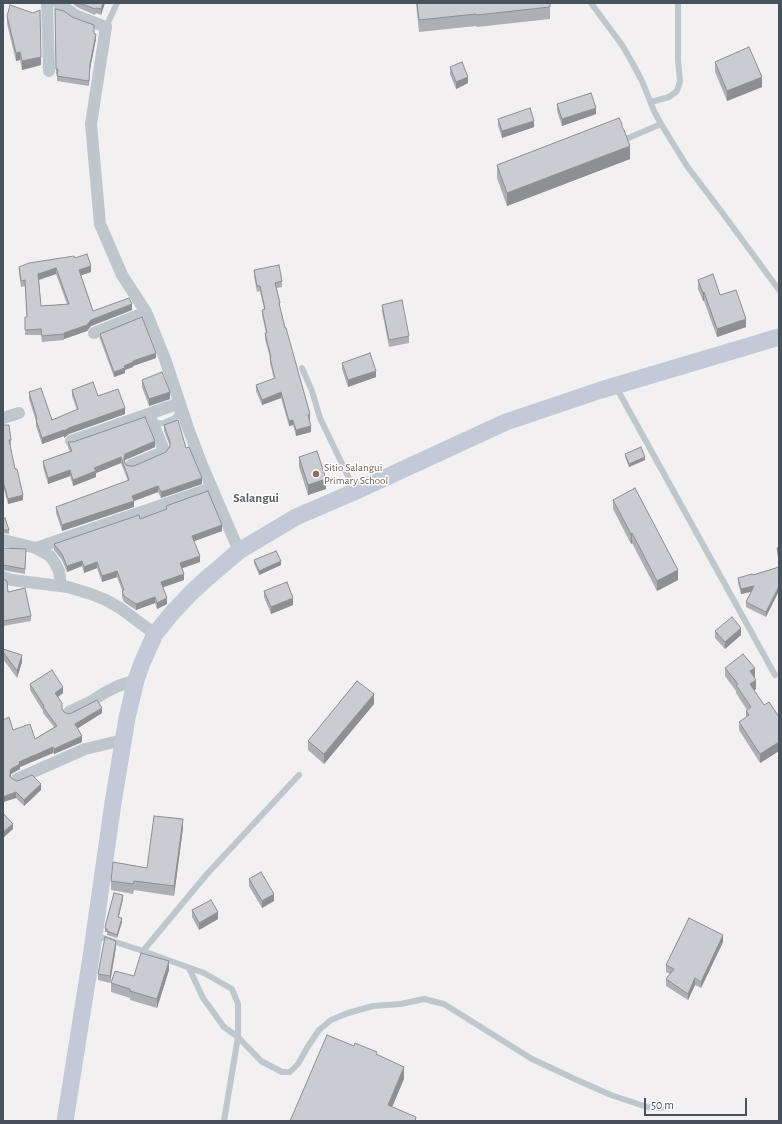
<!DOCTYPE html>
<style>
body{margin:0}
#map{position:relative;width:782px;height:1124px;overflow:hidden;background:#f2f0f0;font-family:"Alegreya Sans",sans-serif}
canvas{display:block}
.frame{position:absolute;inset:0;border:4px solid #48525d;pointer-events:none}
.scale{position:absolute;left:644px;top:1098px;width:103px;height:18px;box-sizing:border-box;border:2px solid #48525d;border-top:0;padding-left:5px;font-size:12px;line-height:14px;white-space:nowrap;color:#48525d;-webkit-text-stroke:3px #fff;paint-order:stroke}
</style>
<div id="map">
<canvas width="782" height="1124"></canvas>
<div class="frame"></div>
<div class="scale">50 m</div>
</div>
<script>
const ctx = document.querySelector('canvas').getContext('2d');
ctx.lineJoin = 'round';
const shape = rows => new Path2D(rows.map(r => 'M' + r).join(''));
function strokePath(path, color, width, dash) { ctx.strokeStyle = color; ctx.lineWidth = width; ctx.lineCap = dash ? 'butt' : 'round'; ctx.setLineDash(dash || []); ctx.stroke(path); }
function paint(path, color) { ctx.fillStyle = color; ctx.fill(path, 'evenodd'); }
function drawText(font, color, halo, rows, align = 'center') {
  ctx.font = font + ' "Alegreya Sans",sans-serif'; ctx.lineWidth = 3; ctx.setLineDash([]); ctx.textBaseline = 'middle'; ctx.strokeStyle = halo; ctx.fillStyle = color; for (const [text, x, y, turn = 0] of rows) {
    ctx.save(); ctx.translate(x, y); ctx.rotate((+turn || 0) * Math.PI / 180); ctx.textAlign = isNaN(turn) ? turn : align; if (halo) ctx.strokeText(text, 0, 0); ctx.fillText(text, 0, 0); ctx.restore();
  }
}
strokePath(shape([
 [591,3,622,45,633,64,642,81,654,111,661,124,687,166,724,215,779,290],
 [106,27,117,3],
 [651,102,669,97,677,91,680,81,678,60,678,3],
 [626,139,661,124],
 [302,368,312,391,320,418,348,476,353,490],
 [616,387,775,675],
 [154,424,164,423,173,419,177,416,178,407],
 [94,935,143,951,204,973,232,989,238,1004,238,1037,224,1121],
 [143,951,207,874,299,775],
 [189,968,203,998,224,1027,238,1037,261,1061,282,1072,290,1072,298,1064,307,1048,319,1030,331,1020,348,1013,373,1006,401,1004,424,999,444,1004,532,1059,577,1080,611,1095,647,1107,665,1108]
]), '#bec6ce', 6);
strokePath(shape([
 [47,3,49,71],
 [58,3,75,15,106,27,91,124,100,224,122,275,146,312,165,359,188,428,202,465,239,551],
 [94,333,146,312],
 [3,418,19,413],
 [71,441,180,403],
 [131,465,161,453,163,451,163,448,149,414],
 [3,540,36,548,50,556,55,563,59,571,61,586],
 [36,548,212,488],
 [3,577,12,580,68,587,91,594,106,600,120,608,155,634],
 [69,712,90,702,106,692,118,686,136,680],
 [17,779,85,749,123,740]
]), '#bec6ce', 12);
strokePath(shape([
 [65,1121,91,957,113,803,127,718,136,680,142,663,155,634,172,613,191,593,206,579,239,551,296,517,354,492,506,422,601,390,779,337]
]), '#c1cad6', 17);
paint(shape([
 [74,3,105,3,101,15,96,13,95,15,79,8,74,5],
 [416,3,550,3,550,19,477,27,476,26,419,32],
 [55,9,94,34,96,39,90,69,89,86,57,81,57,74,56,74],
 [7,16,41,65,22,70,20,60,16,61,7,24],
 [715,62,762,87,727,101,715,72],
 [450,67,468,83,456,89,450,74],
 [557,104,596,114,562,126,557,111],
 [498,119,534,127,502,138,498,125],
 [622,128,630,159,507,206,497,178,497,165],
 [75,258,91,272,81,275,93,311,132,310,91,326,87,331,64,339,64,340,42,342,41,335,25,335,25,317,27,317,25,286,21,287,19,273,19,267],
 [56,274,67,304,41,306,39,280],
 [254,270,282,281,282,287,277,288,280,307,310,420,309,420,311,432,296,436,293,425,289,426,281,398,262,405,256,391,256,385,274,379,270,363,270,358,265,339,265,333,266,333,262,315,262,310,264,309,260,291,257,292,254,276],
 [698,280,720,295,746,327,717,337,704,301,703,301,698,289],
 [382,305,409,336,409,343,389,347,382,311],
 [100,334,156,358,133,366,133,367,125,370,125,373,114,377,100,339],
 [342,363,376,377,348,387,342,369],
 [142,380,170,399,149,406,142,387],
 [72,390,98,396,125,414,69,434,64,438,64,436,42,444,36,426,36,421,29,399,29,392,52,420,77,410,72,396],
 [3,424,11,440,11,445,10,445,15,469,23,500,8,504,3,486],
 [164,425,186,448,202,484,161,498,158,492,134,501,134,507,62,531,56,513,56,507,128,481,121,463,96,473,96,477,73,486,70,476,48,484,43,467,43,461,70,451,68,448,68,442,155,447,125,460,124,462,126,465,130,466,134,466,166,452,170,446,164,431],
 [625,454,645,460,629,467,625,457],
 [299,457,326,489,308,495,299,467],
 [613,500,678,580,657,591,632,543,631,544,613,509],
 [166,506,222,531,194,541,200,562,182,568,184,580,163,587,167,604,157,609,155,603,136,610,124,602,122,597,122,590,117,577,102,582,97,568,84,573,82,566,67,572,62,560,54,550,54,544,140,519,166,510],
 [3,519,9,530,9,534,3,533],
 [779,547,779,561,777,553,777,548],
 [3,548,26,549,25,574,3,570],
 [254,560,281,565,259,575,254,563],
 [779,567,766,617,746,607,746,602,751,592,741,594,738,583,738,578,753,575],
 [3,579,8,592,31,616,31,621,3,626],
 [264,591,293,605,271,614,264,597],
 [715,631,741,635,725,649,715,638],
 [3,649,22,662,17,678,3,659],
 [725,668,755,677,754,677,756,689,754,690,764,705,779,717,779,751,760,763,739,730,739,722,746,717,746,711,747,710,736,693,736,691,725,676],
 [30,684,63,693,58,697,62,709,64,712,68,714,102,713,78,728,82,742,54,754,53,753,20,767,20,769,11,774,10,777,13,779,41,790,24,806,16,798,3,802,3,720,13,730,35,739,54,727,43,713,43,711,30,690],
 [374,704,324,764,308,750,308,741],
 [183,828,174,896,134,890,133,894,111,890,111,881,147,868],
 [249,879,274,901,262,908,249,886],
 [123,899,118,917,122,922,117,938,107,935,107,932,105,932,105,928],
 [192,910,218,919,199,930,192,917],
 [723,942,701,988,695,985,688,1000,666,986,666,979,670,974,666,972,666,965],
 [116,947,110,983,98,980,98,974],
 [169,970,157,1008,130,1000,130,998,111,992,111,983,134,976]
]), '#aeafb5');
paint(shape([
 [103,3,105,3,101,15,101,9],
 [96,34,96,39,90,69,89,86,90,64],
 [20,52,20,60,16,61,16,53],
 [41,57,41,65,22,70,22,61],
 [468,77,468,83,456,89,456,82],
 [762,77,762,87,727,101,727,91],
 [596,108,596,114,562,126,562,119],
 [534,121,534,127,502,138,502,131],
 [630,146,630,159,507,206,507,193],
 [91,266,91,272,79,276,79,270],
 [56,268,56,274,38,280,38,274],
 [704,292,704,301,703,301,703,293],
 [132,304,132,310,91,326,87,331,64,339,64,333,91,320],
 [746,319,746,327,717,337,717,329],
 [156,353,156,358,133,366,133,367,125,370,125,373,114,377,114,372,124,366,133,361],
 [376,371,376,377,348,387,348,380],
 [170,392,170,399,149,406,149,399],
 [281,392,281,398,262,405,262,400],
 [125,408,125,414,69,434,64,438,64,431,69,428],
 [310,414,310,420,308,421,308,415],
 [293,420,293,425,289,426,289,421],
 [311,426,311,432,296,436,296,430],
 [64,430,64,436,42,444,42,438],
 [155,441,155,447,125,460,124,464,124,458,125,454],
 [121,457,121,463,96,473,96,477,73,486,73,480,94,468],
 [645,457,645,460,629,467,629,464],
 [70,470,70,476,48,484,48,478],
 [202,478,202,484,161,498,161,492],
 [326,479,326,489,308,495,308,485],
 [158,486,158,492,134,501,134,507,62,531,62,525,132,496],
 [23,495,23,500,8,504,8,499],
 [222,525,222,531,192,542,192,536],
 [632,533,632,543,631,544,631,534],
 [200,556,200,562,180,569,180,563],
 [82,561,82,566,67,572,67,566],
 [281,561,281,565,259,575,259,571],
 [97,562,97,568,84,573,84,567],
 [678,570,678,580,657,591,657,581],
 [117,571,117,577,102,582,102,576],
 [184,574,184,580,161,588,161,582],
 [754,586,754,591,741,594,741,589],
 [779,586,779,591,766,617,766,612],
 [155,597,155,603,136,610,136,604],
 [167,598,167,604,157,609,157,603],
 [293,598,293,605,271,614,271,607],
 [741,628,741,635,725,649,725,642],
 [22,655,22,662,17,678,17,671],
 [755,668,755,677,750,680,750,671],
 [756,680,756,689,750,693,750,684],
 [63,687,63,693,55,699,55,693],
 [374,694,374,704,324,764,324,754],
 [102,708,102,713,75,730,75,724],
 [82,736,82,742,54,754,54,749],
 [779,742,779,751,760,763,760,754],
 [53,747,53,753,20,767,20,769,11,774,10,779,10,773,11,769,19,762],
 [41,784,41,790,24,806,24,800],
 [16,792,16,798,3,802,3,797],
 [183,819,183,828,174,896,174,886],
 [13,824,13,829,3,838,3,832],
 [274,894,274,901,262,908,262,901],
 [123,895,123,899,118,920,118,917],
 [218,912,218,919,199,930,199,923],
 [122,918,122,922,117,938,117,935],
 [723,935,723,942,701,988,701,982],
 [116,941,116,947,110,983,110,976],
 [169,961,169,970,157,1008,157,999],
 [695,978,695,985,688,1000,688,994],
 [404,1067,404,1079,388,1117,388,1105]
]), '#8d8f93');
const building = shape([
 [79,3,103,3,101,9,96,8,95,9,79,3],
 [417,3,550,3,550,7,477,15,476,14,419,20,417,3],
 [10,5,33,13,40,10,41,57,22,61,20,52,16,53,7,16,10,5],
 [55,9,64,11,72,17,94,25,94,34,96,34,90,64,89,81,57,76,58,69,56,69,55,9],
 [749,47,762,77,727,91,715,62,749,47],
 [462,62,468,77,456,82,450,67,462,62],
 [591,93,596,108,562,119,557,104,591,93],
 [530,108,534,121,502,131,498,119,530,108],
 [619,118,622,124,622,127,624,130,630,146,507,193,497,165,619,118],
 [87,254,91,266,79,270,93,311,129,298,132,304,91,320,87,325,64,333,64,334,42,336,41,329,25,330,25,317,27,317,25,280,21,281,19,267,29,263,74,256,75,258,87,254],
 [56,268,69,304,41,306,38,274,56,268],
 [279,265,282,281,275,283,280,303,279,303,285,328,286,328,310,414,308,415,311,426,296,430,293,420,289,421,281,392,262,400,256,385,275,378,270,358,271,357,265,333,267,333,262,310,265,309,260,286,257,286,254,270,279,265],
 [713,274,720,295,736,290,746,319,717,329,704,292,703,293,698,280,713,274],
 [402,300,409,336,389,340,382,305,402,300],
 [142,317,156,353,133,361,133,362,124,366,125,368,114,372,100,334,142,317],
 [370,353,376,371,348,380,342,363,370,353],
 [162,372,170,392,149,399,142,380,162,372],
 [93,382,98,396,118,389,125,408,69,428,64,431,64,430,42,438,36,420,37,419,29,392,41,388,52,420,78,409,72,390,93,382],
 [145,417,155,441,125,454,124,458,124,461,126,465,130,466,134,466,166,452,170,446,170,442,164,425,178,420,186,448,189,447,202,478,161,492,158,486,132,496,134,501,62,525,56,507,129,480,121,457,94,468,96,471,73,480,70,470,48,478,43,461,72,451,68,442,73,442,145,417],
 [3,424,4,425,9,425,11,440,9,440,15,469,17,469,23,495,8,499,3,481,3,424],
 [641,447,645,457,629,464,625,454,641,447],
 [317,451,326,479,308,485,299,457,317,451],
 [635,488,678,570,657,581,632,533,631,534,613,500,635,488],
 [208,491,222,525,192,536,200,556,180,563,184,574,161,582,167,598,157,603,155,597,136,604,124,596,122,591,124,590,117,571,102,576,97,562,84,567,82,561,67,566,62,554,54,544,139,515,140,519,167,509,166,506,208,491],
 [5,518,9,530,3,530,3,519,5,518],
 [779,547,779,556,777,548,779,547],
 [3,548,26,549,25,569,3,565,3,548],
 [276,551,281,561,259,571,254,560,276,551],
 [779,567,779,586,766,612,746,602,754,586,741,589,738,578,752,574,753,575,779,567],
 [3,579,7,581,8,592,25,588,31,616,3,621,3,579],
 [287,582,293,598,271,607,264,591,287,582],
 [732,617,741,628,725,642,715,631,732,617],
 [3,649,22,655,17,671,3,652,3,649],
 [743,654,755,668,750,671,756,680,750,684,764,705,769,702,779,717,779,742,760,754,739,722,749,715,746,711,751,707,736,685,738,684,725,668,743,654],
 [52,670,63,687,55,693,62,703,62,709,64,712,68,714,72,713,97,700,102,708,75,724,82,736,54,749,53,747,19,762,20,764,11,769,10,773,10,777,13,779,17,781,20,780,32,775,41,784,24,800,16,792,3,797,3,720,9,717,13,730,30,724,35,739,57,726,43,707,44,706,30,684,52,670],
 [357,681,374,694,324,754,308,741,357,681],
 [3,813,13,824,3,832,3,813],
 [154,816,183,819,174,886,134,881,133,884,111,881,113,862,147,868,154,816],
 [261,872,274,894,262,901,249,879,261,872],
 [114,893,123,895,118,917,122,918,117,935,107,931,107,929,105,928,106,923,114,893],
 [211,900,218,912,199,923,192,910,211,900],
 [689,918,723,935,701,982,695,978,688,994,666,979,674,969,666,965,689,918],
 [105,937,116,941,110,976,98,974,105,937],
 [141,953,169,961,157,999,130,991,130,989,111,983,115,971,134,976,141,953],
 [327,1035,354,1046,355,1043,377,1052,376,1054,404,1067,388,1105,416,1117,415,1121,290,1121,327,1035]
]);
paint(building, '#caccd2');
strokePath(building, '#8d8f93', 1);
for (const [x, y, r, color] of [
 [316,474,4,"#8d6e63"]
]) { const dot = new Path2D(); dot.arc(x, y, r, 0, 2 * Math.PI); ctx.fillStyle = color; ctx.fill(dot); strokePath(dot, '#fff', 1.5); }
drawText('11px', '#785e54', '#fff', [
 ["Sitio Salangui",324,468],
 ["Primary School",324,481]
], 'left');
drawText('bold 13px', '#5c6065', '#fff', [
 ["Salangui",256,498]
]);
</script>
